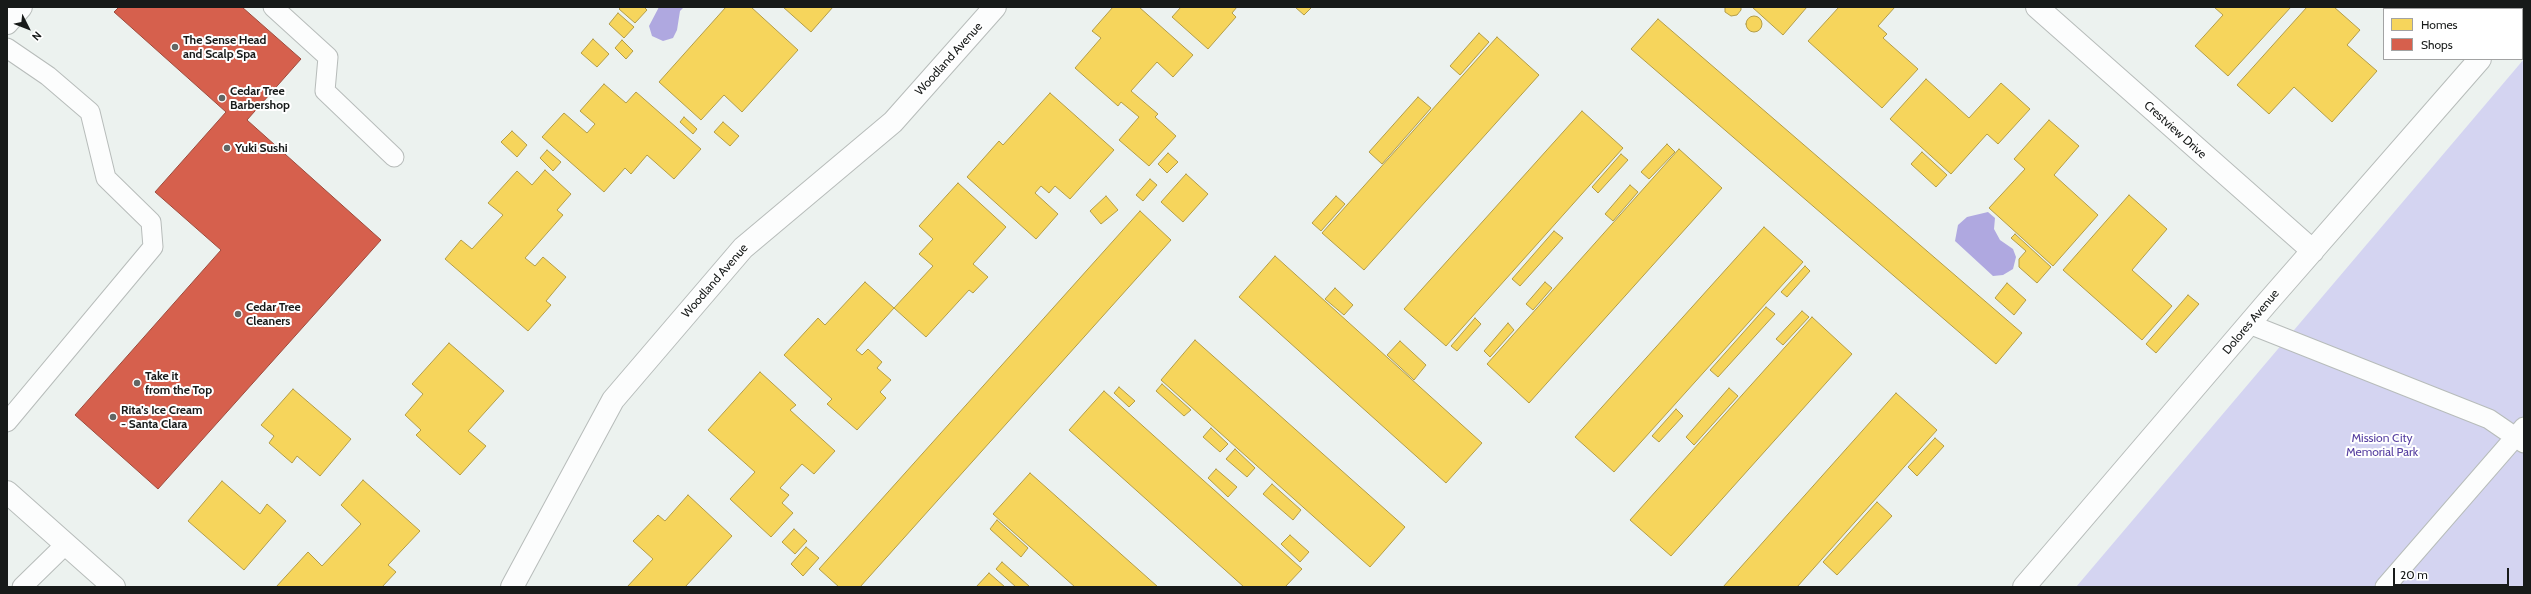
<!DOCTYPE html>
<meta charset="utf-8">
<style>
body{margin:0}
#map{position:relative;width:2531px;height:594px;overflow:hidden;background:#ecf2ef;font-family:Cabin,sans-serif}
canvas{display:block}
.frame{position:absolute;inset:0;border:8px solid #171a19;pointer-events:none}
.legend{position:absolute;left:2383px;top:8px;width:140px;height:52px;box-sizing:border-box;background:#fff;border:1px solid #a2a3a3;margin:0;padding:5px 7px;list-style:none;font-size:12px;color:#171a19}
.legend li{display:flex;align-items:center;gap:8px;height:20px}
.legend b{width:20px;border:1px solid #a2a3a3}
.north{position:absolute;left:8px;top:8px;width:40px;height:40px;-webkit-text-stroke:3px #fff;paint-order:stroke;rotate:132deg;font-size:11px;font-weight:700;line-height:16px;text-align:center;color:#171a19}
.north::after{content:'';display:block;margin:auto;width:14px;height:18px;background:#171a19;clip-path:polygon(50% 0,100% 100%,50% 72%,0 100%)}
.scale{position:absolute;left:2393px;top:568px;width:116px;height:18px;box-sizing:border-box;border:2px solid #171a19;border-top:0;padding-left:5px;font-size:12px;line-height:14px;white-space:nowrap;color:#171a19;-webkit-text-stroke:3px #fff;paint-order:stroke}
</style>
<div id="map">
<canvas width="2531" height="594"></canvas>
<div class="frame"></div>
<ul class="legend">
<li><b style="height:11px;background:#f6d55c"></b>Homes</li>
<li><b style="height:11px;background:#d6604d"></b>Shops</li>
</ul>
<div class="north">N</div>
<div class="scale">20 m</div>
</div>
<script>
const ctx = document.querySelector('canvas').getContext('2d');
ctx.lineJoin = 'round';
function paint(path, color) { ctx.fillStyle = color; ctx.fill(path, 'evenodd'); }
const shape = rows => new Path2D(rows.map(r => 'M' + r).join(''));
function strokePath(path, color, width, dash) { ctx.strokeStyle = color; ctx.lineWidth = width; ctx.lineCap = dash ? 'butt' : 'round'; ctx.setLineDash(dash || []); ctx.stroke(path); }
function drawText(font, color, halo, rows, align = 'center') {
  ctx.font = font + ' Cabin,sans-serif'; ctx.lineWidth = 4; ctx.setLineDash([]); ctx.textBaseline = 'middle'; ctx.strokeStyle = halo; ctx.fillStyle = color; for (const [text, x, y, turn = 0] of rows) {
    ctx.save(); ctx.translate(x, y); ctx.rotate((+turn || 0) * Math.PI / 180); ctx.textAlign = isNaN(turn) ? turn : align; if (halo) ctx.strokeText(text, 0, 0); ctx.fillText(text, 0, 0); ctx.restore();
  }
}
paint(shape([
 [2524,59,2524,587,2076,587]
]), '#d4d4f1');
paint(shape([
 [659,7,684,7,680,11,677,30,673,38,663,41,652,36,649,26],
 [1988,212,1995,218,1994,229,2000,240,2013,249,2016,257,2013,269,2003,275,1993,276,1955,241,1958,225,1967,217]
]), '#afa8e0');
const homes = shape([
 [621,7,644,7,647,10,635,23,619,9,621,7],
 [726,7,751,7,798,50,742,112,724,95,701,120,659,82,726,7],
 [783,7,833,7,811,32,783,7],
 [1113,7,1139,7,1193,55,1173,77,1157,62,1131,91,1158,114,1155,117,1176,136,1149,166,1119,140,1139,117,1121,102,1118,106,1075,68,1101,38,1092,31,1113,7],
 [1181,7,1237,7,1232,13,1236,17,1208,49,1172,17,1181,7],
 [1295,7,1312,7,1304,15,1295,7],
 [1725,7,1741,7,1741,10,1737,15,1731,16,1725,12,1725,7],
 [1752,7,1807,7,1783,35,1752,7],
 [1839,7,1895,7,1878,26,1887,34,1883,38,1918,69,1882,108,1808,41,1839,7],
 [2214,7,2291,7,2228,76,2195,46,2223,15,2214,7],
 [2307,7,2334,7,2360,30,2347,45,2377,71,2332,122,2294,87,2269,114,2237,85,2307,7],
 [618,13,634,27,624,38,609,24,618,13],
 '1746 24a8 8 0 1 1 16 0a8 8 0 1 1-16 0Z',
 [1658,19,2022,333,1996,364,1631,49,1658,19],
 [1479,33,1489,42,1460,75,1450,66,1479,33],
 [1497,37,1539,75,1364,270,1322,233,1497,37],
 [593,39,609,54,597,67,581,53,593,39],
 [622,40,633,51,626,59,615,48,622,40],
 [1926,79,1969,118,2001,83,2030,109,1998,144,1987,134,1951,174,1890,119,1926,79],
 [604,84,626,103,636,92,701,149,674,179,647,155,631,174,625,168,604,192,542,137,564,113,587,133,595,124,580,111,604,84],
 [1050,93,1114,150,1070,199,1055,186,1049,193,1041,186,1035,193,1058,214,1036,239,967,177,999,141,1003,145,1050,93],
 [1418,97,1431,108,1382,164,1369,152,1418,97],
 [1582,111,1623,148,1446,346,1404,309,1582,111],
 [684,117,697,129,693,134,680,122,684,117],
 [2049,120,2079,146,2054,175,2098,215,2053,266,1989,208,2025,169,2014,159,2049,120],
 [723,122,739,136,730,146,714,132,723,122],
 [512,131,527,145,517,157,501,142,512,131],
 [1667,144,1675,152,1649,179,1641,172,1667,144],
 [1679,149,1722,188,1529,403,1487,364,1679,149],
 [547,150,561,162,553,171,540,158,547,150],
 [1922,152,1947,175,1936,187,1911,164,1922,152],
 [1168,153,1178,162,1167,173,1158,164,1168,153],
 [1621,154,1628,160,1598,193,1592,187,1621,154],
 [545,170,571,194,557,210,563,215,525,258,535,266,543,257,566,277,546,301,551,305,528,331,445,259,461,240,472,249,503,215,488,203,517,171,532,185,545,170],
 [1186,174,1208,194,1183,222,1161,202,1186,174],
 [1150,179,1157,185,1143,201,1136,195,1150,179],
 [958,183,1006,227,973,264,988,277,973,293,969,290,926,337,894,308,933,266,919,254,933,239,919,226,958,183],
 [1630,185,1638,192,1613,221,1605,214,1630,185],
 [2129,195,2167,229,2132,270,2172,306,2142,340,2063,270,2129,195],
 [1106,196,1118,210,1101,224,1090,211,1106,196],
 [1336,196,1345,204,1321,231,1312,223,1336,196],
 [1140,211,1171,240,860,587,839,587,819,569,1140,211],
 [1764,227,1803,262,1614,472,1575,437,1764,227],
 [1554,231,1563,238,1520,286,1512,279,1554,231],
 [2015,234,2051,267,2037,283,2019,267,2019,259,2026,251,2011,238,2015,234],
 [1275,256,1482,443,1446,483,1239,297,1275,256],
 [1805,266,1810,271,1787,297,1781,292,1805,266],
 [865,282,894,308,856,350,862,355,868,349,882,362,877,368,891,380,880,392,886,398,857,430,827,404,832,399,784,355,818,318,825,325,865,282],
 [1545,282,1552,288,1533,310,1526,304,1545,282],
 [2007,283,2026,300,2014,315,1995,298,2007,283],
 [1335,288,1353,305,1344,315,1325,299,1335,288],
 [2188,295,2199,304,2156,353,2146,344,2188,295],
 [1766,307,1775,314,1718,377,1710,370,1766,307],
 [1802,311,1809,317,1783,345,1776,339,1802,311],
 [1812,317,1852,354,1671,556,1630,520,1812,317],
 [1475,318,1481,324,1457,351,1451,346,1475,318],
 [1508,323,1514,330,1490,357,1484,351,1508,323],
 [1195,340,1405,527,1370,567,1161,380,1195,340],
 [1400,341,1426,365,1414,380,1387,355,1400,341],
 [449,343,504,391,468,431,486,446,460,475,416,435,421,430,405,415,423,394,412,384,449,343],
 [760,372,796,405,790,410,835,451,814,474,802,464,780,488,789,495,782,503,793,513,771,537,730,499,755,472,708,430,760,372],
 [1162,384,1191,410,1184,416,1156,391,1162,384],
 [1119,387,1135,401,1129,407,1114,393,1119,387],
 [1729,388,1738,396,1694,445,1686,437,1729,388],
 [293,389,351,439,320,476,297,456,292,463,269,443,274,436,261,425,293,389],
 [1104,391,1302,569,1285,587,1244,587,1069,430,1104,391],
 [1896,393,1937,430,1797,587,1723,587,1896,393],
 [1676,409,1683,416,1659,442,1652,436,1676,409],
 [1211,428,1228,444,1220,452,1203,437,1211,428],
 [1935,438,1944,446,1917,476,1908,467,1935,438],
 [1235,449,1255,468,1247,477,1226,459,1235,449],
 [1216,469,1237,487,1228,497,1208,478,1216,469],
 [1030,473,1158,587,1075,587,993,514,1030,473],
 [363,480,420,531,388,565,396,572,382,587,276,587,308,552,322,566,361,524,341,505,363,480],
 [222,481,260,514,267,504,286,521,244,570,188,521,222,481],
 [1272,484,1301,510,1293,520,1263,494,1272,484],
 [688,495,732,536,685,587,627,587,653,559,633,541,658,515,665,521,688,495],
 [1877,502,1892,516,1837,575,1823,562,1877,502],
 [997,520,1028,548,1021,557,990,529,997,520],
 [794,529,807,541,795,554,782,542,794,529],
 [1290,535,1309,552,1300,562,1281,544,1290,535],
 [806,547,819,558,803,576,791,564,806,547],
 [1002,562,1029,586,1028,587,1016,587,996,569,1002,562],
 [989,573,1005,587,976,587,989,573]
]);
paint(homes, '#f6d55c');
strokePath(homes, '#b39d48', 1);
const shops = shape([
 [119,7,242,7,301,59,247,120,381,240,158,489,75,415,221,250,155,192,226,112,114,12,119,7]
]);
paint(shops, '#d6604d');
strokePath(shops, '#9d4b3d', 1);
const lane = shape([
 [273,7,328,57,325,91,394,157],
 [7,48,48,76,90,112,106,178,151,222,153,247,7,422],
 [2249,324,2489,419,2524,443],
 [22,587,66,544],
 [2385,587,2524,427]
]);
const street = shape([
 [2037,7,2313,251],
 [2522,10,2524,8],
 [512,587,613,400,743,248,893,122,995,7],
 [2024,587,2266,304,2480,59]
]);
const secondary = shape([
 [7,23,21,7],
 [7,492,114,587]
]);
strokePath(lane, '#b7bcba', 21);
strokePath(street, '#b7bcba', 24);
strokePath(secondary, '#b7bcba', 24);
strokePath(lane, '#fcfdfd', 19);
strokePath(street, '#fcfdfd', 22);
strokePath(secondary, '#fcfdfd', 22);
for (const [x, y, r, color] of [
 [175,47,4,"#626664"],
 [222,98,4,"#626664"],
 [227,148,4,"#626664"],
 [238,314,4,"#626664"],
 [137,383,4,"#626664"],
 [113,417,4,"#626664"]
]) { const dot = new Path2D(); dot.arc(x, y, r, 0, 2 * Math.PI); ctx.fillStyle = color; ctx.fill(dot); strokePath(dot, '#fff', 1.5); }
drawText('bold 12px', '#171a19', '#fff', [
 ["The Sense Head",183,40],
 ["and Scalp Spa",183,54],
 ["Cedar Tree",230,91],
 ["Barbershop",230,105],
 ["Yuki Sushi",235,148],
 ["Cedar Tree",246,307],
 ["Cleaners",246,321],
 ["Take it",145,376],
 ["from the Top",145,390],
 ["Rita’s Ice Cream",121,410],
 ["- Santa Clara",121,424]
], 'left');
drawText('12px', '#171a19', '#fff', [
 ["Woodland Avenue",949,59,-48],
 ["Crestview Drive",2175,130,42],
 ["Woodland Avenue",715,281,-49],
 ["Dolores Avenue",2251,322,-50]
]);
drawText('12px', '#5740a1', '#fff', [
 ["Mission City",2382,438],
 ["Memorial Park",2382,452]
]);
</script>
